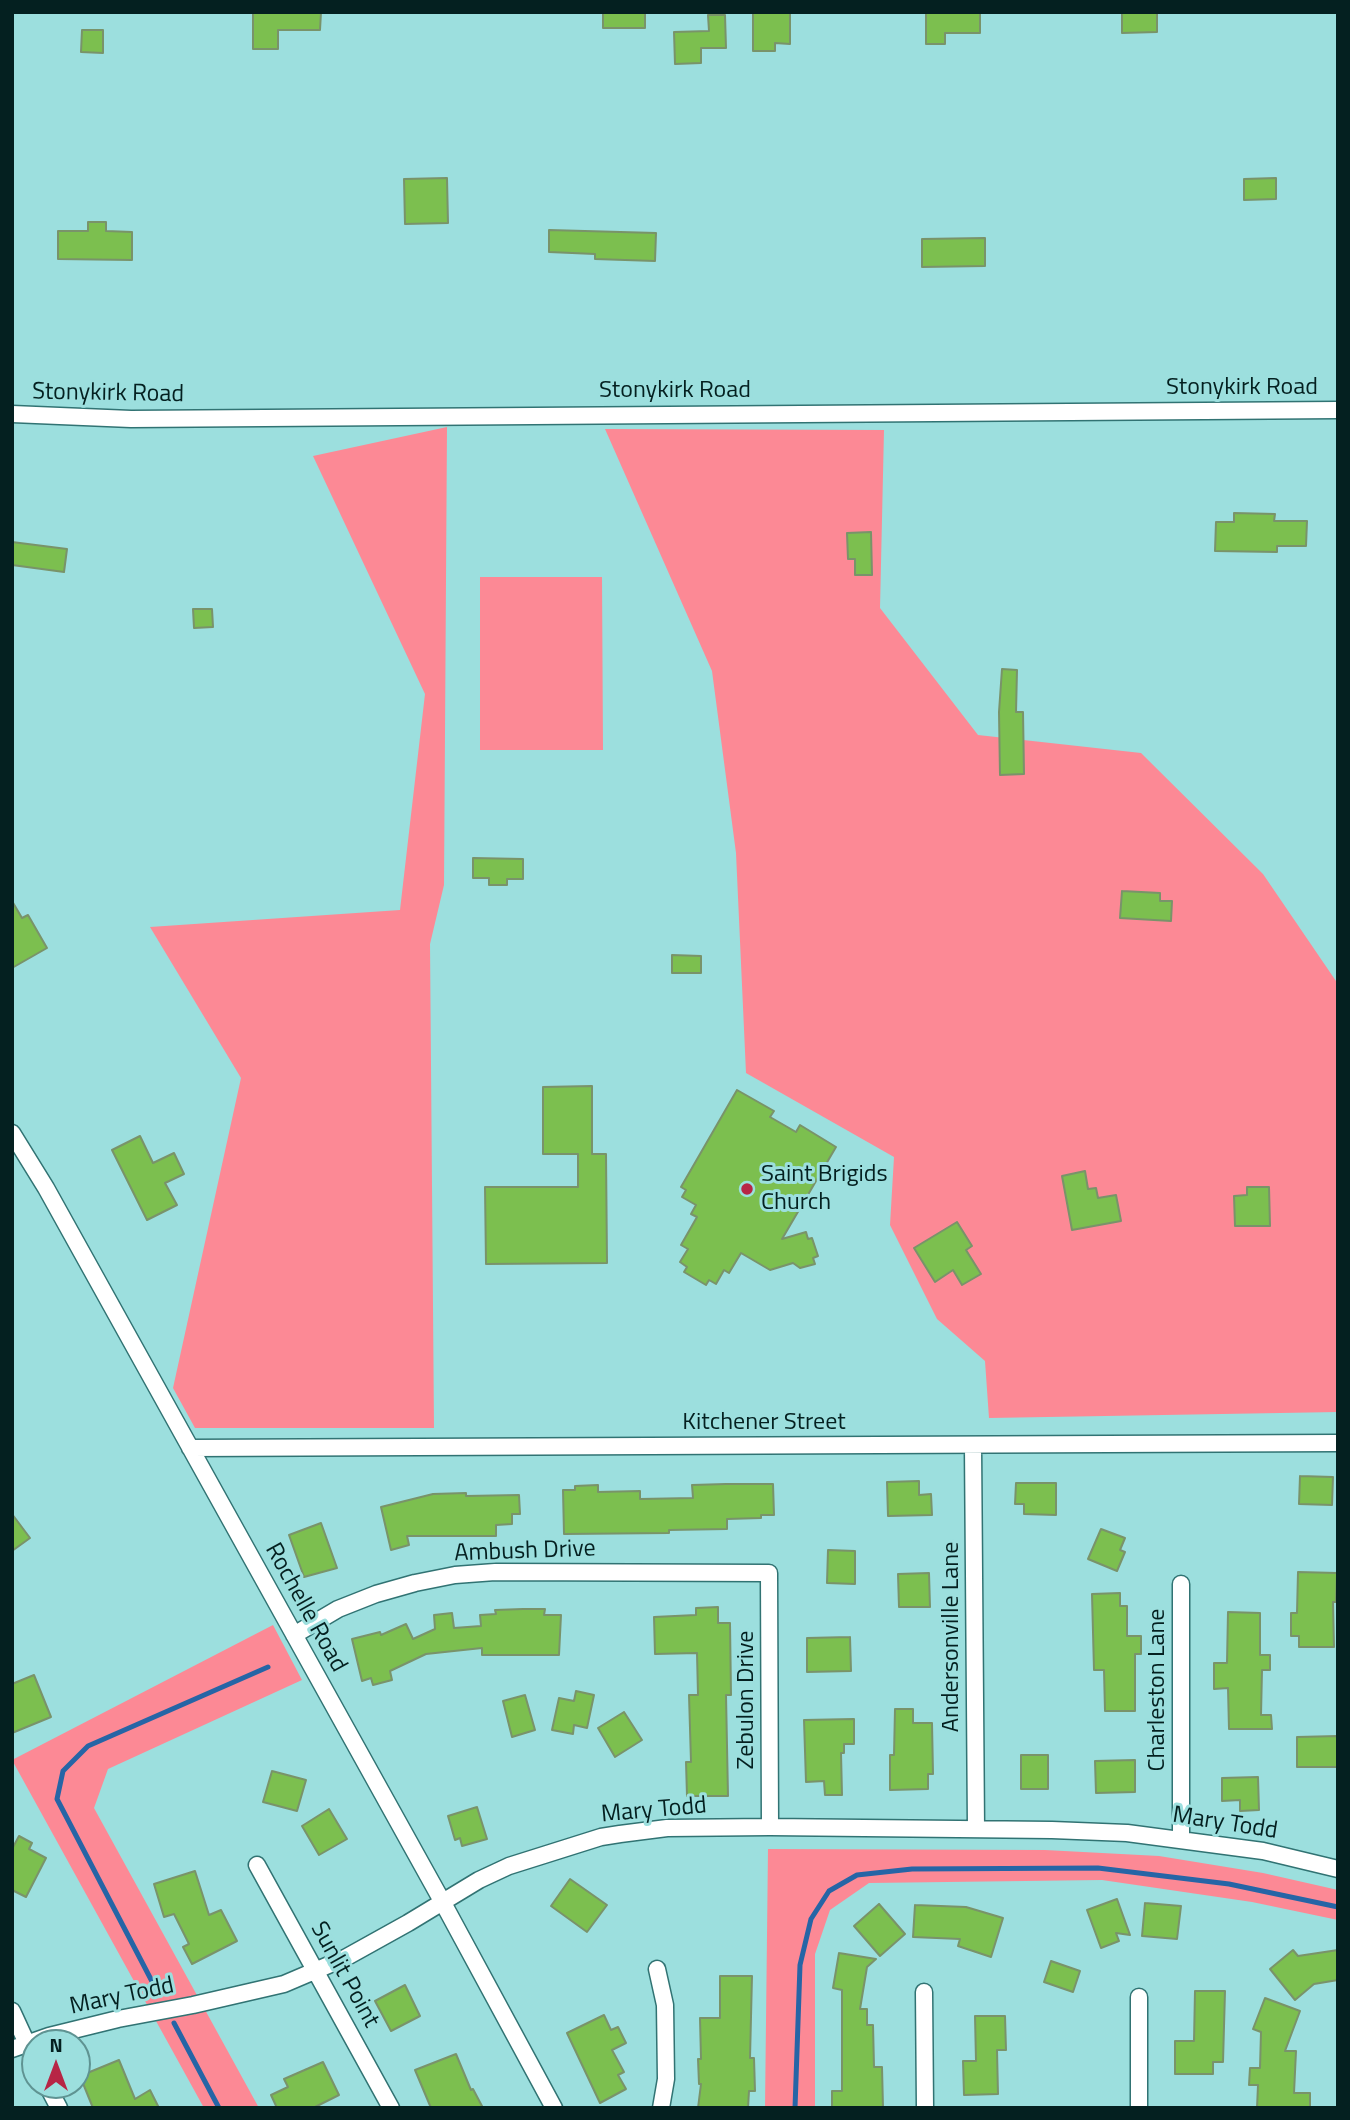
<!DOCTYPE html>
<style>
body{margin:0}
#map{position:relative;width:1350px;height:2120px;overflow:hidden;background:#9cdfde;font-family:"Titillium Web",sans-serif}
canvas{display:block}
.frame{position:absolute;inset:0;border:14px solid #042020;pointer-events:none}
.north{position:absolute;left:21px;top:2029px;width:70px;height:70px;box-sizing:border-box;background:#9cdfde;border:2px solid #5f9392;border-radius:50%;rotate:0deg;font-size:19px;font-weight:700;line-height:28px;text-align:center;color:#042020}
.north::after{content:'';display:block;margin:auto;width:24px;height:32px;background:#b72545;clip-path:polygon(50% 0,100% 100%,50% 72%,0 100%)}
</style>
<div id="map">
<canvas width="1350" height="2120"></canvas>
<div class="frame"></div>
<div class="north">N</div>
</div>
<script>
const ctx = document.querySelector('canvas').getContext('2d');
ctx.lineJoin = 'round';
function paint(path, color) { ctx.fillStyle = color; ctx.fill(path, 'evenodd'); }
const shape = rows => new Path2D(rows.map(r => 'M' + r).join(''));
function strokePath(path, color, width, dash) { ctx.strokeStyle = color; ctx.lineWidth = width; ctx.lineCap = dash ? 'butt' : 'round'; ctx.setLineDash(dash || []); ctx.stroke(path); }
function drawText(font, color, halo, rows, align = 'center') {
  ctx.font = font + ' "Titillium Web",sans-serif'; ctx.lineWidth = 6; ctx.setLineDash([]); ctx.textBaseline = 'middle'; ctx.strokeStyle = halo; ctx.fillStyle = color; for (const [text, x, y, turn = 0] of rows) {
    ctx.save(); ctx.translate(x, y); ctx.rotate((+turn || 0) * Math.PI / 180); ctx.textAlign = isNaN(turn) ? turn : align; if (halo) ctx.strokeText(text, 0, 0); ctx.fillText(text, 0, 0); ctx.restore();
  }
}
paint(shape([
 [447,427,444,885,430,944,434,1428,195,1428,173,1388,241,1078,150,927,400,910,425,694,313,456],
 [605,429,884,430,880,608,978,735,1141,753,1263,874,1338,984,1338,1412,989,1418,985,1361,937,1319,890,1225,894,1157,746,1073,736,853,712,671],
 [871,532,855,559,848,559,847,533],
 [1122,891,1160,893,1160,901,1172,902,1171,921,1120,918],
 [1084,1172,1088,1189,1096,1188,1098,1198,1116,1195,1121,1221,1072,1230,1062,1176],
 [1247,1187,1269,1187,1270,1226,1235,1226,1234,1196,1247,1195],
 [480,577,602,577,603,750,480,750],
 [273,1625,302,1680,108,1769,94,1808,259,2108,204,2108,12,1760],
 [768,1849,1045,1850,1159,1856,1263,1873,1338,1890,1338,1920,1252,1902,1102,1880,869,1883,830,1910,815,1954,815,2108,765,2108]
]), '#fc8995');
strokePath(shape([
 [157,1991,57,1799,63,1771,88,1746,268,1667],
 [174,2023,219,2108],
 [795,2108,800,1965,811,1919,829,1891,857,1875,912,1869,1098,1868,1229,1884,1338,1907]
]), '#2665a6', 5);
const building = shape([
 [253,12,321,12,320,30,278,30,278,49,253,49,253,12],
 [603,12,645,12,645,28,603,28,603,12],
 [753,12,790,12,790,44,775,43,775,51,753,51,753,12],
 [926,12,980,12,980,33,945,33,945,44,926,44,926,12],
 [1122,12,1157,12,1157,32,1122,33,1122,12],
 [708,15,725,15,726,48,701,48,701,63,675,64,674,32,709,31,708,15],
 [82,30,103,30,103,53,81,52,82,30],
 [447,178,448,223,405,224,404,179,447,178],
 [1276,178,1276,199,1244,200,1244,179,1276,178],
 [88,222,106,222,106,231,132,232,132,260,58,259,58,231,88,231,88,222],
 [549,230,656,233,655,261,595,259,595,254,549,252,549,230],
 [985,238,985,266,922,267,922,239,985,238],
 [1234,513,1275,514,1274,521,1307,521,1306,546,1277,546,1277,552,1215,551,1216,522,1234,522,1234,513],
 [871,532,872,575,855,575,855,559,848,559,847,533,871,532],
 [12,542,67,549,64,572,12,565,12,542],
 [193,609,212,609,213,627,194,628,193,609],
 [1002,669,1017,670,1016,712,1023,712,1024,774,1000,775,999,712,1002,669],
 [473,858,523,859,523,879,507,879,507,885,489,885,489,878,473,878,473,858],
 [1122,891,1160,893,1160,901,1172,901,1171,921,1120,918,1122,891],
 [12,901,22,918,28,915,47,948,12,968,12,901],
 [672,955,701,956,701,973,672,973,672,955],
 [592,1086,592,1154,606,1154,607,1263,486,1264,485,1187,578,1187,578,1154,543,1154,543,1087,592,1086],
 [737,1090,774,1111,770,1117,796,1132,800,1125,836,1147,782,1239,806,1232,808,1239,812,1238,818,1256,813,1258,815,1264,800,1268,793,1263,770,1270,741,1253,729,1273,724,1270,716,1284,709,1280,706,1285,684,1272,687,1267,680,1262,688,1249,681,1245,697,1217,691,1214,696,1205,682,1197,686,1190,681,1187,737,1090],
 [140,1136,153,1163,174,1153,184,1174,165,1183,177,1205,147,1220,112,1150,140,1136],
 [1085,1171,1088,1189,1096,1188,1098,1198,1116,1195,1121,1221,1072,1230,1062,1176,1085,1171],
 [1247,1187,1269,1187,1270,1226,1235,1226,1234,1196,1247,1195,1247,1187],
 [957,1222,972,1246,966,1250,981,1274,962,1285,953,1270,935,1282,914,1248,957,1222],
 [1300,1476,1333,1477,1332,1505,1299,1504,1300,1476],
 [919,1481,919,1495,931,1494,932,1515,888,1516,887,1482,919,1481],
 [1016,1483,1056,1483,1056,1515,1024,1514,1024,1504,1015,1504,1016,1483],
 [726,1484,773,1484,774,1515,761,1515,761,1518,727,1519,727,1529,669,1530,669,1533,564,1534,563,1490,575,1490,575,1486,598,1485,598,1492,640,1491,640,1499,693,1498,692,1485,726,1484],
 [466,1493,466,1496,519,1495,520,1514,512,1514,512,1524,496,1525,496,1536,407,1536,409,1545,391,1550,381,1507,433,1494,466,1493],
 [12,1514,30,1538,12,1551,12,1514],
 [321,1523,337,1568,304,1577,289,1535,321,1523],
 [1101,1529,1125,1538,1120,1550,1125,1552,1117,1571,1088,1559,1101,1529],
 [828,1550,855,1551,855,1584,827,1583,828,1550],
 [1298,1572,1337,1573,1336,1602,1333,1602,1334,1647,1299,1647,1299,1636,1291,1636,1291,1613,1297,1613,1298,1572],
 [929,1573,930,1607,899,1607,898,1574,929,1573],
 [1120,1593,1120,1606,1127,1606,1127,1636,1141,1636,1141,1654,1135,1654,1135,1711,1105,1711,1104,1670,1094,1670,1092,1594,1120,1593],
 [718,1607,718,1623,730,1623,731,1695,726,1695,728,1796,687,1796,686,1762,691,1762,689,1695,698,1695,697,1653,655,1654,654,1617,696,1615,696,1608,718,1607],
 [523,1609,545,1609,544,1615,561,1615,559,1655,482,1655,482,1648,426,1654,390,1671,392,1680,373,1685,371,1678,362,1681,352,1639,380,1632,381,1635,406,1624,413,1639,435,1629,434,1615,452,1613,454,1628,481,1626,480,1615,496,1614,495,1610,523,1609],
 [1228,1612,1260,1613,1260,1655,1270,1655,1270,1670,1262,1670,1261,1715,1271,1715,1272,1729,1229,1729,1228,1688,1214,1689,1214,1663,1227,1663,1228,1612],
 [850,1637,851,1671,807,1672,807,1638,850,1637],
 [34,1675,51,1717,12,1733,12,1684,34,1675],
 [576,1691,594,1695,587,1728,574,1725,573,1734,552,1730,559,1698,574,1701,576,1691],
 [525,1695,535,1730,512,1737,503,1701,525,1695],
 [895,1709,913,1709,913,1723,932,1723,933,1774,928,1774,928,1789,890,1790,890,1755,894,1755,895,1709],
 [624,1712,642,1740,615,1757,598,1728,624,1712],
 [854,1719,854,1744,844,1744,844,1753,841,1753,842,1795,825,1795,824,1781,806,1782,804,1720,854,1719],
 [1338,1736,1338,1767,1297,1767,1297,1737,1338,1736],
 [1021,1755,1048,1755,1048,1789,1021,1789,1021,1755],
 [1135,1760,1135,1792,1096,1793,1095,1761,1135,1760],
 [272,1771,306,1780,297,1811,263,1802,272,1771],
 [1258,1777,1259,1810,1240,1811,1240,1800,1222,1801,1222,1778,1258,1777],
 [477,1807,487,1839,462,1846,460,1838,455,1840,448,1816,477,1807],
 [329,1809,347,1839,319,1855,302,1826,329,1809],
 [19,1836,32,1843,29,1849,46,1858,26,1897,12,1890,12,1849,19,1836],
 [195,1871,209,1915,221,1910,237,1941,192,1964,183,1947,189,1944,174,1914,164,1917,154,1884,195,1871],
 [570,1879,607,1905,587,1932,551,1906,570,1879],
 [1117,1899,1130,1935,1116,1933,1119,1941,1101,1948,1087,1910,1117,1899],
 [1145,1903,1181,1906,1177,1939,1142,1936,1145,1903],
 [879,1904,905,1934,880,1956,854,1926,879,1904],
 [915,1905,966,1907,1003,1918,991,1957,958,1946,960,1939,913,1937,915,1905],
 [1293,1950,1298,1956,1338,1950,1338,1980,1314,1984,1295,2000,1270,1969,1293,1950],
 [839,1953,876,1959,867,1967,860,2009,867,2009,867,2025,873,2025,874,2067,882,2067,883,2108,832,2108,832,2091,842,2091,842,1990,833,1988,839,1953],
 [1051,1961,1080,1971,1073,1992,1044,1982,1051,1961],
 [720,1976,752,1976,750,2058,754,2058,755,2091,749,2091,748,2108,698,2108,701,2084,699,2084,698,2059,701,2059,700,2018,720,2018,720,1976],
 [405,1985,420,2016,391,2031,375,2001,405,1985],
 [1195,1991,1225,1991,1223,2062,1213,2062,1213,2074,1175,2074,1175,2041,1194,2041,1195,1991],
 [1265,1998,1300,2011,1285,2051,1296,2051,1294,2093,1310,2093,1310,2108,1257,2108,1258,2085,1249,2085,1250,2068,1260,2068,1261,2032,1253,2029,1265,1998],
 [604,2015,611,2030,618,2027,626,2043,612,2050,624,2072,618,2075,626,2089,600,2103,567,2033,604,2015],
 [975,2016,1005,2016,1006,2050,997,2050,998,2094,964,2095,963,2061,976,2061,975,2016],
 [456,2054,471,2090,473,2089,483,2108,431,2108,415,2070,456,2054],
 [119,2060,135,2099,150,2090,159,2108,93,2108,80,2076,119,2060],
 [323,2062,339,2095,313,2108,277,2108,271,2095,288,2087,284,2079,323,2062]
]);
paint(building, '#7cbf4f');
strokePath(building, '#79936a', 2);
const street = shape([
 [12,414,131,419,1338,410],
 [12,1133,46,1188,442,1901,554,2108],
 [973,1446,976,1829],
 [190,1448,1338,1443],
 [294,1635,338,1609,376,1594,415,1583,455,1575,495,1572,769,1573,770,1827],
 [1181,1839,1181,1584],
 [257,1865,391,2108],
 [657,1969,665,2005,666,2079,661,2108],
 [924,1992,925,2108],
 [1139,1997,1139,2108],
 [12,2011,35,2061],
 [12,2049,49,2036,118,2019,193,2005,284,1984,345,1958,408,1923,479,1880,509,1866,601,1837,620,1834,667,1828,770,1827,1052,1830,1127,1833,1263,1851,1338,1869],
 [47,2085,59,2108]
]);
strokePath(street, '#317373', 19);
strokePath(street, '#fff', 16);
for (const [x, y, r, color] of [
 [747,1189,7,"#b72545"]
]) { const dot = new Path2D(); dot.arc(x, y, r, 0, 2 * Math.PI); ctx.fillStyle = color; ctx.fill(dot); strokePath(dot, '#9cdfde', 2.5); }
drawText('24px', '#042020', '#9cdfde', [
 ["Stonykirk Road",1242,388],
 ["Stonykirk Road",675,391],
 ["Stonykirk Road",108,394,1],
 ["Kitchener Street",764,1423],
 ["Ambush Drive",525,1552,-2],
 ["Rochelle Road",305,1608,61],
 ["Andersonville Lane",952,1637,-90],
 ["Charleston Lane",1158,1690,-90],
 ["Zebulon Drive",747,1700,-90],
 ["Mary Todd",654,1811,-5],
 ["Mary Todd",1225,1824,9],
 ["Sunlit Point",344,1975,61],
 ["Mary Todd",122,1997,-12]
]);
drawText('24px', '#042020', '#9cdfde', [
 ["Saint Brigids",761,1175],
 ["Church",761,1203]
], 'left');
</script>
